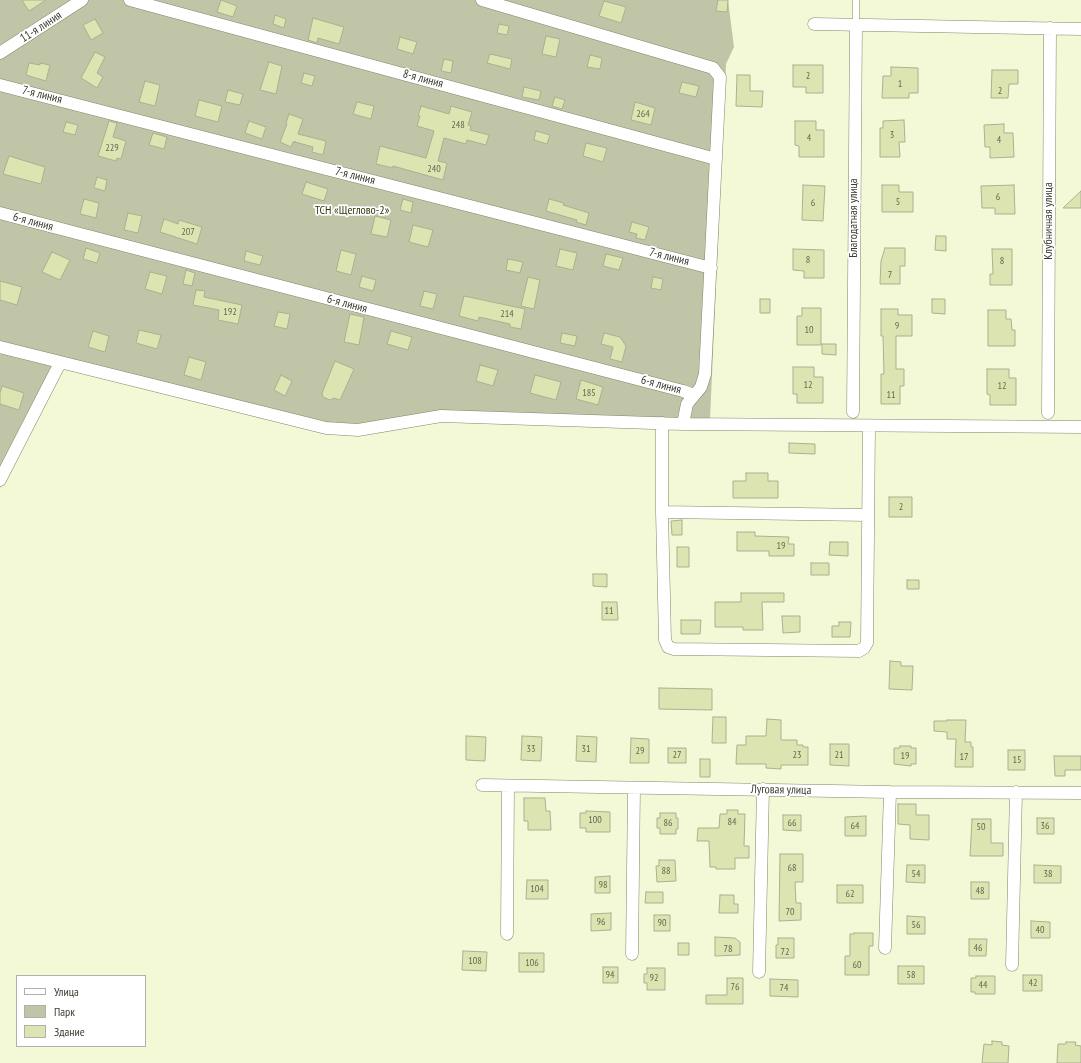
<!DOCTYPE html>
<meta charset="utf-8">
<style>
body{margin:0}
#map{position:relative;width:1081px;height:1063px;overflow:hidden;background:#f3f8d7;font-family:"PT Sans Narrow",sans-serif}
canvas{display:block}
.legend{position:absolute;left:16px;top:975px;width:130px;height:72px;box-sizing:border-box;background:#fff;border:1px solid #b1b1ac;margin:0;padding:5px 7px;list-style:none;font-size:12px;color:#3b3d30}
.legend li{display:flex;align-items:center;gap:8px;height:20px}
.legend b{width:20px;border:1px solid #b1b1ac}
</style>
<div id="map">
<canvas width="1081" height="1063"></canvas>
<ul class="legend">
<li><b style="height:5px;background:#fff"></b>Улица</li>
<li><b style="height:11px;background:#bfc5a6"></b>Парк</li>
<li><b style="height:11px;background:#dce4b1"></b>Здание</li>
</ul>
</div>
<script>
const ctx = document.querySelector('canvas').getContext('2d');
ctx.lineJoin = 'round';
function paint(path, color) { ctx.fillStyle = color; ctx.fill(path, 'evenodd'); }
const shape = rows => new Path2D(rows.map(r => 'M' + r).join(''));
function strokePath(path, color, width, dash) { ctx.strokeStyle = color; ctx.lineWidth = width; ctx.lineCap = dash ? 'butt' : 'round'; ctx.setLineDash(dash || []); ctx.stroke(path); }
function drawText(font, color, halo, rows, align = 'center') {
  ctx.font = font + ' "PT Sans Narrow",sans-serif'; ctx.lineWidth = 3.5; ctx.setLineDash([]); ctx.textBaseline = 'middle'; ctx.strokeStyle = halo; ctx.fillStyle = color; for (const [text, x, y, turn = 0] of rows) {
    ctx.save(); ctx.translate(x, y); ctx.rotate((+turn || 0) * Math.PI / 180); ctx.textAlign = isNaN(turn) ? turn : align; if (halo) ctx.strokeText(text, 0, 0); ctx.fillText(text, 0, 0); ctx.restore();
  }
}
paint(shape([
 [0,0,728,0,734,47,726,64,710,419,441,411,359,424,327,423,67,359,0,488]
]), '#bfc5a6');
const building = shape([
 [22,0,46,0,29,11,22,0],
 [221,0,237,6,233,17,217,12,221,0],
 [718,0,728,0,727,12,716,11,718,0],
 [604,1,626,7,621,23,599,16,604,1],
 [275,15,286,19,284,28,273,24,275,15],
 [313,18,344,27,339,44,318,38,317,43,308,40,313,18],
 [95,19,103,33,91,40,83,25,95,19],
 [499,24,509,26,507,35,497,33,499,24],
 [546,36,560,39,556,57,542,54,546,36],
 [400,37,417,42,413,54,397,49,400,37],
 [95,52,105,57,97,73,103,77,97,88,81,78,95,52],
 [490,54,512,59,510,69,487,63,490,54],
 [590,55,602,58,600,69,587,67,590,55],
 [444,59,453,61,451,73,441,71,444,59],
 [269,62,282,66,276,94,260,90,269,62],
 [29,63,40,65,40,63,50,65,46,81,26,75,29,63],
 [793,65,823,65,823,93,806,93,806,87,793,87,793,65],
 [891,67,918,68,918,93,909,93,909,98,882,98,883,76,891,76,891,67],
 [992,70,1018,70,1018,84,1009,84,1008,98,991,98,992,70],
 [304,73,315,76,312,86,301,83,304,73],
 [737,75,750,75,750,91,763,91,762,107,736,106,737,75],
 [145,81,160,85,155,106,139,102,145,81],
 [682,82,699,86,696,97,679,93,682,82],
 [524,87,541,91,539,100,522,97,524,87],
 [228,90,243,94,240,105,225,102,228,90],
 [555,97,565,100,562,109,552,106,555,97],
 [199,100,222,106,218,122,195,116,199,100],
 [357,102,374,106,371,119,353,114,357,102],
 [635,102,655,108,651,125,631,120,635,102],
 [421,106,449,114,451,106,472,112,468,125,471,126,470,130,489,135,486,145,467,140,466,144,444,138,438,161,447,163,443,180,393,166,393,168,376,164,380,146,426,158,434,131,417,126,420,116,418,116,421,106],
 [289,114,303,119,298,134,326,141,323,155,312,152,313,147,295,142,295,141,295,142,293,142,291,147,280,142,287,124,286,123,289,114],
 [904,120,905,142,899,142,900,157,880,157,880,128,883,128,883,121,904,120],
 [109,121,117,123,113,137,126,141,121,159,117,158,116,161,98,156,109,121],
 [249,121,266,127,262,139,245,133,249,121],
 [795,121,816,121,816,130,824,130,824,157,799,157,799,146,795,145,795,121],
 [66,122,78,125,75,135,63,132,66,122],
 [1004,124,1004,133,1013,133,1014,157,990,158,990,147,985,147,984,125,1004,124],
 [536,131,550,135,547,144,534,140,536,131],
 [153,133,167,137,164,149,149,145,153,133],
 [586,143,607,148,603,162,583,156,586,143],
 [9,156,45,167,41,184,3,174,9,156],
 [97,177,107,180,105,191,94,188,97,177],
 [306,182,328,189,324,201,302,194,306,182],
 [803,185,825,186,823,221,802,220,803,185],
 [882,185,899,185,899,192,913,192,913,212,882,212,882,185],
 [1014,185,1015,214,995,214,995,208,982,208,981,186,1014,185],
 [1081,191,1081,208,1063,208,1081,191],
 [84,199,99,203,96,218,80,214,84,199],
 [403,199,413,202,411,213,400,210,403,199],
 [549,199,564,203,563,205,589,213,586,225,576,222,577,220,546,211,549,199],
 [128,213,142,216,138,233,124,230,128,213],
 [375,216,391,220,387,237,371,234,375,216],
 [164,219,178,224,179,220,202,227,197,244,160,232,164,219],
 [632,222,649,227,645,240,636,238,637,234,629,232,632,222],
 [413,225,433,230,428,247,409,242,413,225],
 [936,236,946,236,946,251,935,250,936,236],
 [86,248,100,253,97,263,83,259,86,248],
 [885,248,905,248,905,266,900,266,900,284,880,284,881,261,885,248],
 [560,249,577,253,573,270,556,266,560,249],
 [793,249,824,250,824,278,804,278,804,271,793,270,793,249],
 [992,249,1012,249,1012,285,990,285,990,274,993,274,992,249],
 [341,250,356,254,351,275,336,271,341,250],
 [246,251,263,256,260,265,244,261,246,251],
 [52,252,70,260,60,280,42,272,52,252],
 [606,254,623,258,619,270,603,266,606,254],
 [508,259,523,262,520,273,506,270,508,259],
 [186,270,195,273,192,286,183,284,186,270],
 [150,272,167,276,162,294,145,289,150,272],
 [362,276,376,280,373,291,359,287,362,276],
 [528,277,540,280,534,309,521,306,528,277],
 [653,277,663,279,661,290,651,288,653,277],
 [0,281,22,287,17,305,0,300,0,281],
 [196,290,205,291,204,297,242,305,238,324,218,320,219,310,193,305,196,290],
 [424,291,437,294,433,309,420,306,424,291],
 [464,296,525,309,521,329,510,327,510,324,479,317,478,321,459,316,464,296],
 [760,299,770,299,770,313,760,313,760,299],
 [932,299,945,299,945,314,932,313,932,299],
 [802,308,821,308,821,345,797,345,797,316,802,316,802,308],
 [881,309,898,309,898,315,912,315,912,336,896,336,896,369,904,369,904,386,900,386,900,404,881,404,881,374,884,374,883,336,881,336,881,309],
 [988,310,1006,310,1006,319,1011,319,1012,330,1015,330,1015,346,988,346,988,310],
 [278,312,290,314,287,329,274,326,278,312],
 [350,314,364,317,359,345,344,342,350,314],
 [139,330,161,335,157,349,136,343,139,330],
 [93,331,109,336,105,352,88,347,93,331],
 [391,331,412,337,408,350,387,344,391,331],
 [562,333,577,336,575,346,560,343,562,333],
 [604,333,620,337,626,346,622,362,610,359,613,347,601,344,604,333],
 [822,344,836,344,836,355,822,354,822,344],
 [189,357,206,362,201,380,184,375,189,357],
 [335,361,354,369,340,400,334,398,330,400,323,397,322,393,335,361],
 [480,365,498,370,493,386,476,381,480,365],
 [793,367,814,367,814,377,823,377,823,403,797,403,797,394,793,394,793,367],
 [987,369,1009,369,1009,378,1016,378,1016,405,990,405,990,395,987,394,987,369],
 [281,375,292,381,285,396,274,390,281,375],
 [535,375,561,382,556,400,530,393,535,375],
 [581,380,603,387,598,405,576,399,581,380],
 [2,386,24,393,19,410,0,404,0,393,2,386],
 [789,443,815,444,815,454,789,453,789,443],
 [746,473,768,473,768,481,778,481,778,498,733,498,733,481,746,481,746,473],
 [889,497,912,497,912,517,889,517,889,497],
 [682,520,682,535,672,535,671,521,682,520],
 [737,532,755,532,755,536,789,537,788,544,794,544,794,556,769,556,769,551,737,551,737,532],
 [830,542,848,542,848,556,829,555,830,542],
 [677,547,689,547,689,567,677,567,677,547],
 [811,563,829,563,829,575,811,575,811,563],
 [593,574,607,574,607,587,593,586,593,574],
 [907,580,919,580,919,589,907,589,907,580],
 [741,593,784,593,784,602,762,602,763,630,743,630,743,627,715,627,715,602,741,602,741,593],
 [602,602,617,602,618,620,602,620,602,602],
 [782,616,800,616,800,632,783,633,782,616],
 [681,620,701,620,700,634,681,634,681,620],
 [839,622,851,622,850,637,832,637,832,626,839,626,839,622],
 [890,661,901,662,901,666,913,666,912,690,889,689,890,661],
 [659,688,712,689,712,710,659,709,659,688],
 [713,717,726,717,726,743,712,743,713,717],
 [767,719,781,720,781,740,797,740,797,745,803,745,803,747,808,747,808,765,781,765,781,769,766,768,766,764,736,764,737,745,746,745,746,736,766,736,767,719],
 [947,720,966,720,965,742,971,742,971,747,973,747,973,767,955,767,956,739,947,739,947,732,934,731,934,721,947,721,947,720],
 [466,736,486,737,485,761,466,760,466,736],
 [522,736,542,737,541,761,521,760,522,736],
 [577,736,597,737,596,762,576,761,577,736],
 [631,738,649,739,649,763,630,763,631,738],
 [830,744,849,744,849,766,830,765,830,744],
 [900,746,911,746,911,748,916,748,916,764,911,764,911,766,894,764,894,748,900,748,900,746],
 [668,748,686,748,686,763,668,763,668,748],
 [1008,750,1025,750,1025,770,1008,770,1008,750],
 [1054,756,1081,756,1081,770,1065,770,1065,776,1055,776,1054,756],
 [700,759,710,759,710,777,700,777,700,759],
 [524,798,545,798,546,811,550,811,551,830,528,830,528,821,524,821,524,798],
 [898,804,916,804,916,815,929,815,929,840,910,839,910,825,898,824,898,804],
 [727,810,738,810,738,814,745,814,744,846,749,846,749,858,735,858,735,869,716,869,716,867,710,867,709,841,697,841,698,828,719,828,720,814,727,814,727,810],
 [586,811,610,812,610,832,586,832,586,828,580,828,580,813,586,813,586,811],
 [660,813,676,813,676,818,678,818,678,829,676,829,676,834,660,834,660,828,657,828,657,818,660,818,660,813],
 [783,815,801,815,801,831,783,830,783,815],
 [866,816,866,836,845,836,845,817,866,816],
 [1037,818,1054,818,1054,834,1037,834,1037,818],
 [972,819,991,819,991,843,1003,843,1003,856,970,856,972,819],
 [780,854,803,854,803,882,795,882,796,903,801,903,801,920,779,921,780,854],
 [659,860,675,860,676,881,657,882,656,866,659,866,659,860],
 [907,865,925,865,925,883,906,882,907,865],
 [1034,865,1061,866,1061,883,1034,883,1034,865],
 [610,876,610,893,595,893,595,877,610,876],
 [527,880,548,880,548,899,526,899,527,880],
 [971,882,989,882,989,899,971,899,971,882],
 [837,885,863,885,863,903,837,903,837,885],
 [646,892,663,892,663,903,645,903,646,892],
 [720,895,734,895,734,904,738,904,738,913,719,913,720,895],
 [611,913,611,930,591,931,591,914,611,913],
 [654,915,670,915,670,931,654,931,654,915],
 [907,916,925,917,925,934,907,934,907,916],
 [1031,921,1050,922,1050,938,1031,938,1031,921],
 [854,933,873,933,873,946,869,946,869,975,845,975,845,956,850,956,850,934,854,934,854,933],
 [715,937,735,938,740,942,740,955,715,956,715,937],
 [778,938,794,938,794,958,776,958,776,945,778,945,778,938],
 [969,939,987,939,986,956,969,956,969,939],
 [678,943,689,943,689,955,678,955,678,943],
 [463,951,487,952,486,971,462,970,463,951],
 [519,953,544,953,544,972,519,972,519,953],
 [898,966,924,966,924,984,898,984,898,966],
 [603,967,618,967,618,983,603,983,603,967],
 [647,968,665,968,665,990,647,990,647,983,644,983,644,974,647,974,647,968],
 [1023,975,1042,975,1042,991,1023,991,1023,975],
 [976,976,995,976,995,994,975,994,975,992,971,992,971,978,976,978,976,976],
 [727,978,743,978,743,1004,706,1004,706,995,727,995,727,978],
 [770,979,798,980,798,997,770,996,770,979],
 [992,1041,1002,1042,1002,1045,1009,1046,1008,1063,982,1063,984,1044,992,1045,992,1041],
 [1066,1042,1076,1042,1075,1045,1081,1046,1081,1063,1057,1063,1058,1044,1066,1044,1066,1042]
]);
paint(building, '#dce4b1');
strokePath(building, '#abb090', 1);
const lane = shape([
 [856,24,856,0]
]);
const street = shape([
 [130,0,716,159],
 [482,0,713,68,720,77,705,374,701,387,687,404,683,424],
 [814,24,1081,29],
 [0,53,82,0],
 [0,85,711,268],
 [0,213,683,391,694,395],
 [0,347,326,428,358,430,441,416,683,424,1081,427],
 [853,412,856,24],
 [1048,413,1050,28],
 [662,423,662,512,665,640,668,647,674,649,859,651,864,648,867,643,869,426],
 [0,480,60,363],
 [662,512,868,515],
 [482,785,890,792,1081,793],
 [507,934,508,786],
 [885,948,890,792],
 [632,954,634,788],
 [1012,965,1016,792],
 [759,972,763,789]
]);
strokePath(lane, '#818768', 7);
strokePath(street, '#818768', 13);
strokePath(lane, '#fff', 6);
strokePath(street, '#fff', 12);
drawText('10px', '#636750', null, [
 ["2",808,76],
 ["1",900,84],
 ["2",1000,91],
 ["264",643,114],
 ["248",458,125],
 ["3",892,135],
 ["4",809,138],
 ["4",999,140],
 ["229",112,148],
 ["240",434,169],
 ["6",998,197],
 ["5",898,202],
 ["6",813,203],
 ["207",188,232],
 ["8",808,260],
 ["8",1002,261],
 ["7",890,275],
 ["192",230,312],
 ["214",507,314],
 ["9",897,326],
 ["10",809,330],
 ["12",808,385],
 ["12",1002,386],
 ["185",589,393],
 ["11",891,395],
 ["2",901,507],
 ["19",781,546],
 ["11",609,611],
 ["33",531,749],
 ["31",586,749],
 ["29",640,751],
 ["27",677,755],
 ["23",797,755],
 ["21",839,755],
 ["19",905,756],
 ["17",964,757],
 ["15",1017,760],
 ["100",595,820],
 ["84",732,822],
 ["86",668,823],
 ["66",792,823],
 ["64",855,826],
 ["36",1045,826],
 ["50",981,827],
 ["68",792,868],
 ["88",666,871],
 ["54",916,874],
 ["38",1048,874],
 ["98",603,885],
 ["104",537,889],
 ["48",980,891],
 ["62",850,894],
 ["70",790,912],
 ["96",601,922],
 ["90",662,923],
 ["56",916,925],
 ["40",1040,930],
 ["46",978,948],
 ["78",728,949],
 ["72",785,952],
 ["108",475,961],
 ["106",532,963],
 ["60",857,965],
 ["94",610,975],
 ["58",911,975],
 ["92",654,978],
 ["42",1033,983],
 ["44",983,985],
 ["76",735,987],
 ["74",784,988]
]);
drawText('12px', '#3b3d30', '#fff', [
 ["11-я линия",41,27,-33],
 ["8-я линия",423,79,15],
 ["7-я линия",42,95,14],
 ["7-я линия",355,176,14],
 ["Благодатная улица",854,218,-90],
 ["Клубничная улица",1049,221,-90],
 ["6-я линия",33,222,15],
 ["7-я линия",669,257,14],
 ["6-я линия",347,304,15],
 ["6-я линия",661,385,15],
 ["Луговая улица",781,790,1]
]);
drawText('12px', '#333711', '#fff', [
 ["ТСН «Щеглово-2»",352,211]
]);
</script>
